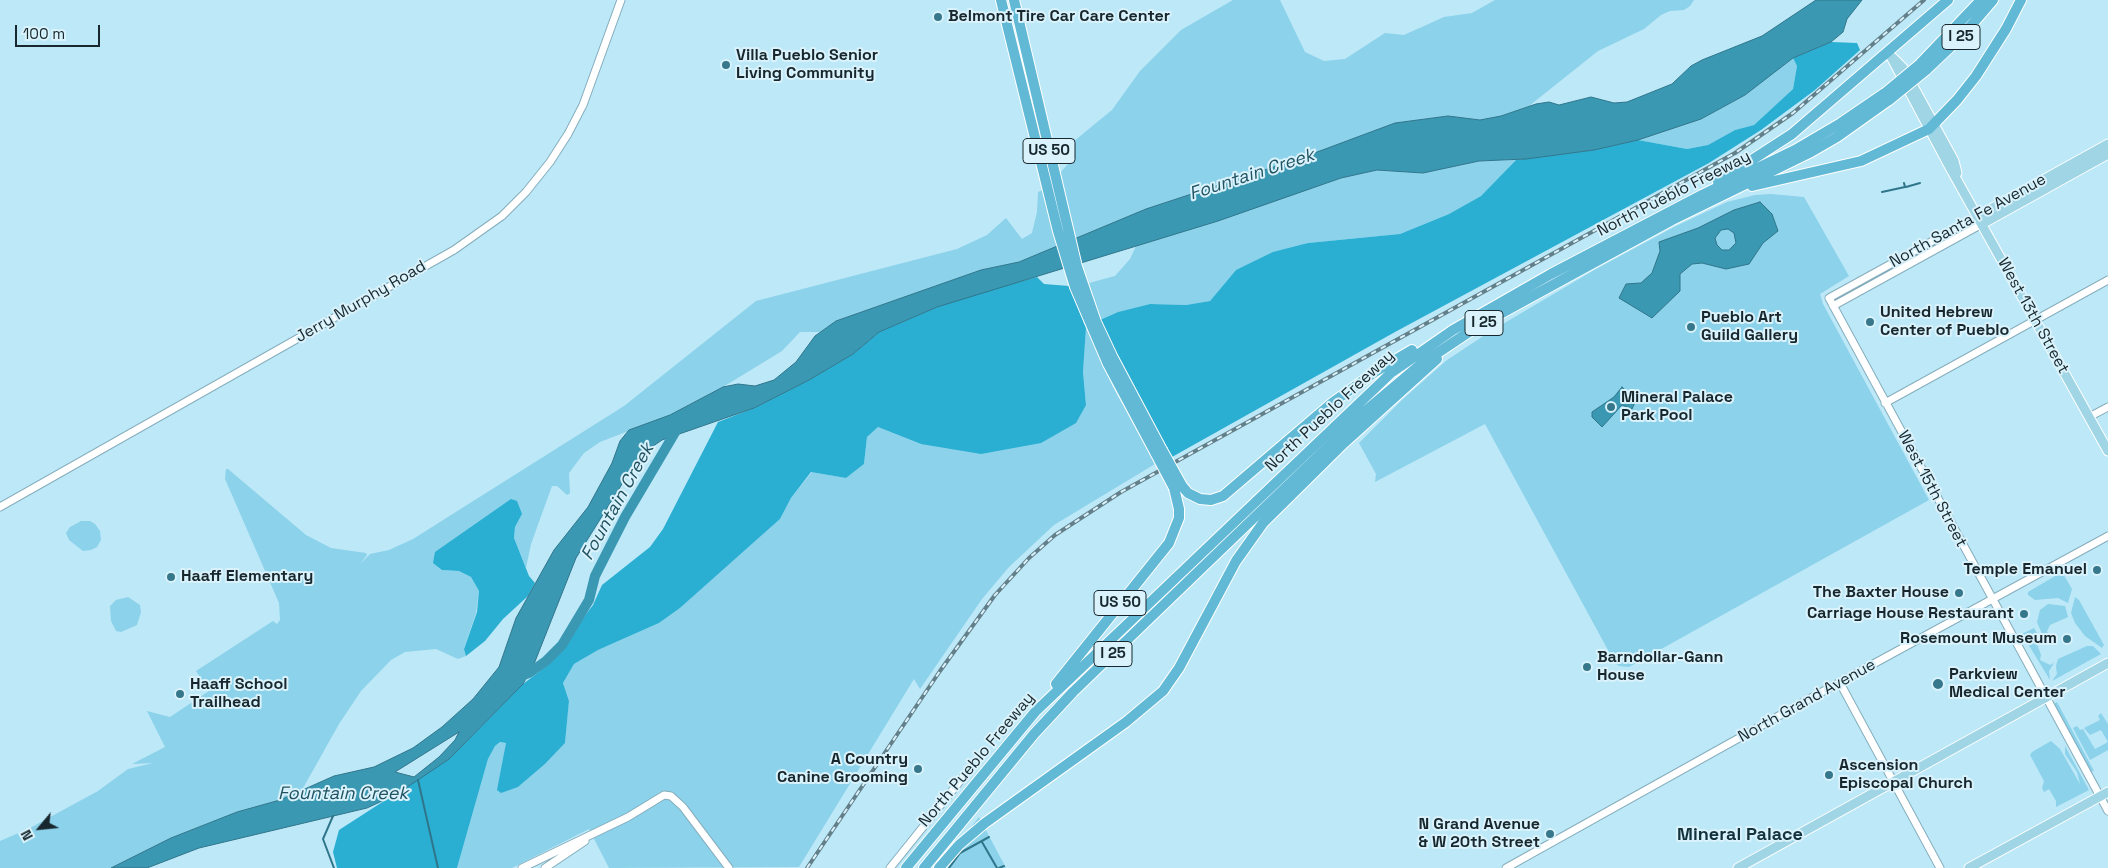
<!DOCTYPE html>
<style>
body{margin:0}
#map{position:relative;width:2108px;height:868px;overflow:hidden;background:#bde8f8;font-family:"Space Grotesk",sans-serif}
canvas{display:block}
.north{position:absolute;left:15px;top:803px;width:50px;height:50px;-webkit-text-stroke:4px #d9f2fb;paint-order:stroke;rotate:242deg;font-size:14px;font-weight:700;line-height:20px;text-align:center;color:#17272d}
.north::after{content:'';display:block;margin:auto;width:18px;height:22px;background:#17272d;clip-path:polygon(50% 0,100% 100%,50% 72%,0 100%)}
.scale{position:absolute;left:15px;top:25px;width:85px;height:22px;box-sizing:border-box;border:2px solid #17272d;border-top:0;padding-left:6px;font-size:15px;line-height:18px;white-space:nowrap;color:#17272d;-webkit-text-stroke:4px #d9f2fb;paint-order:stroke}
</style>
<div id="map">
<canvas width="2108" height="868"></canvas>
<div class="north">N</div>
<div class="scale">100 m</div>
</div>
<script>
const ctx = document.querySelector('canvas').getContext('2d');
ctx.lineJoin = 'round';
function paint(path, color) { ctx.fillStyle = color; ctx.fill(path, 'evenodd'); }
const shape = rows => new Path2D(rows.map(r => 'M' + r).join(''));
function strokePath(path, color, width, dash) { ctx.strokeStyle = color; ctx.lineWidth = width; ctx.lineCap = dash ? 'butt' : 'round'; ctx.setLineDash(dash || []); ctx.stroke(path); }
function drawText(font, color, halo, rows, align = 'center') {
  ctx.font = font + ' "Space Grotesk",sans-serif'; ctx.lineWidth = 4; ctx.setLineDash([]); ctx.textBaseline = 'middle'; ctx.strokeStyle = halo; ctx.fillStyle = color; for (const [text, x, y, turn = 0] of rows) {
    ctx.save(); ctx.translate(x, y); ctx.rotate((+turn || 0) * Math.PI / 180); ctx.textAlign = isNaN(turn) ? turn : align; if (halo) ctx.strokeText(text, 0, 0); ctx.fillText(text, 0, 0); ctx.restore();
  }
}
paint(shape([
 [1233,0,1280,0,1305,52,1324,61,1345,59,1385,33,1404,35,1444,17,1472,13,1495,0,1694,0,1690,6,1684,10,1670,11,1661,15,1644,29,1598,51,1529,106,1501,116,1480,120,1448,116,1395,123,1301,158,1146,209,1019,262,981,270,911,295,836,321,821,332,800,332,782,351,723,387,670,415,600,442,584,453,569,473,570,493,567,495,557,486,552,486,531,544,526,568,514,538,515,527,522,514,442,570,459,571,471,577,479,591,476,613,464,648,466,656,458,659,436,649,405,652,391,660,361,691,339,724,302,790,280,800,237,812,171,838,111,868,0,868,0,841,30,828,98,791,128,769,153,763,132,764,165,747,147,711,170,717,209,691,196,671,273,621,277,624,280,620,279,603,225,479,226,469,228,469,306,535,331,548,366,553,367,555,360,564,370,554,389,550,413,539,624,406,756,301,957,249,987,235,1006,218,1022,239,1032,233,1037,212,1038,192,1043,190,1058,231,1070,226,1059,174,1068,164,1068,146,1112,110,1140,71,1181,30],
 [1793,58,1797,66,1793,89,1754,125,1735,130,1708,145,1687,149,1638,140,1701,119,1745,95],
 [1516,160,1481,196,1449,214,1400,234,1308,243,1236,270,1210,301,1186,305,1150,304,1118,312,1100,320,1089,283,1115,276,1130,259,1137,244,1341,178,1377,170,1423,173,1479,161],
 [1771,194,1804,197,1849,276,1820,294,1823,304,1929,500,1629,667,1619,666,1615,663,1485,424,1375,482,1376,474,1359,443,1403,399,1447,360,1491,331,1596,269,1676,226,1727,202,1755,195],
 [1086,328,1113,387,1155,464,1054,525,1009,567,982,599,920,689,914,679,799,867,609,868,589,829,512,868,457,868,488,759,495,746,500,742,506,743,504,758,518,787,545,764,565,743,569,701,563,683,574,664,598,650,659,623,680,608,780,519,791,498,812,472,846,478,864,464,867,437,878,427,921,444,1086,404,1083,372],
 [81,521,90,521,95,524,100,531,101,540,97,547,91,550,83,551,69,540,66,533,70,527],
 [2062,572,2072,589,2068,603,2058,598,2035,600,2028,595,2028,592],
 [128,597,140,605,141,612,137,625,121,632,116,631,111,621,110,606,116,600],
 [2075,597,2079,600,2104,645,2102,648,2085,636,2075,623,2071,613],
 [2048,604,2065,606,2068,617,2050,625,2047,631,2049,637,2044,639,2037,622,2040,610],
 [2034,628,2041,640,2037,644,2041,655,2040,660,2050,665,2054,663,2049,671,2050,680,2022,634],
 [2087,646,2093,646,2101,654,2052,681,2057,674,2056,666,2058,659],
 [2057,702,2094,771,2090,772,2054,704],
 [2101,713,2108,724,2108,750,2090,760,2073,728,2077,726,2080,730,2083,729,2095,749,2108,742,2101,730,2090,735,2084,728,2100,720,2098,716],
 [2051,741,2060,749,2080,784,2077,772,2065,754,2065,746,2089,790,2056,807,2056,801,2049,789,2044,792,2042,788,2044,781,2030,755,2032,752],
 [979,817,1006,868,938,868]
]), '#8bd2ea');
paint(shape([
 [1831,42,1857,43,1860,50,1815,90,1761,130,1709,163,1395,332,1172,457,1126,375,1100,320,1118,312,1150,304,1186,305,1210,301,1236,270,1273,252,1308,243,1400,234,1449,214,1481,196,1516,160,1594,150,1638,140,1687,149,1708,145,1735,130,1754,125,1793,89,1797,66,1793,58],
 [1037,277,1044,284,1069,286,1086,328,1083,372,1086,405,1076,423,1041,443,981,454,921,444,878,427,867,437,864,464,846,478,811,472,791,498,780,519,680,608,659,623,598,650,574,664,563,683,569,701,565,743,545,764,518,787,501,793,497,790,506,743,500,742,495,746,488,759,457,868,337,868,333,852,339,830,449,759,523,684,548,665,593,605,602,585,650,547,663,529,718,422,754,408,809,380,853,354,879,332,937,307,981,292],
 [511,499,517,501,522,514,515,527,514,538,529,576,535,583,528,596,503,619,485,641,466,656,464,649,477,612,479,591,471,577,459,571,442,570,433,563,435,552]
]), '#2aaed2');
const water = shape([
 [1816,0,1862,0,1847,19,1843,32,1831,42,1793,58,1745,95,1701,119,1638,140,1594,150,1526,159,1479,161,1423,173,1377,170,1341,178,1218,221,937,307,879,332,853,354,809,380,754,408,662,440,640,455,576,558,534,664,523,684,449,759,397,794,367,808,199,848,147,868,111,868,171,838,237,812,280,800,334,776,374,767,413,748,442,727,473,699,499,667,516,618,554,550,588,507,612,463,620,441,629,430,670,415,723,387,738,384,755,386,774,380,796,362,815,336,836,321,981,270,1019,262,1146,209,1301,158,1395,123,1448,116,1480,120,1501,116,1536,104,1549,102,1559,105,1591,97,1614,103,1627,102,1672,84,1691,66,1702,60,1762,36,1816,0],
 [459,732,455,740,439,757,414,777,395,772,459,732],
 [1760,202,1772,214,1778,231,1763,243,1749,264,1726,269,1702,263,1692,264,1680,274,1680,291,1652,318,1619,298,1626,284,1641,283,1652,273,1660,251,1659,242,1698,228,1734,210,1760,202],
 [1728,229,1734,233,1736,243,1729,250,1722,250,1717,245,1715,238,1721,230,1728,229],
 [1622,387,1636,400,1632,409,1622,405,1602,427,1592,417,1592,412,1614,397,1622,387]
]);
paint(water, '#3b98b3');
strokePath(water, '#30768b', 1);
strokePath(shape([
 [1906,187,1920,183],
 [1882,192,1905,187,1904,183],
 [418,780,438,868],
 [333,816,323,839,334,868],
 [982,842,997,868],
 [949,868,960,853,989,837],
 [999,868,1004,866]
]), '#30768b', 2);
strokePath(shape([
 [517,678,529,673,546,661,562,645,589,600,595,576,625,517,680,424]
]), '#3b98b3', 10);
const minor = shape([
 [1978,216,1829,298,2108,811],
 [1833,306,1982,224],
 [1885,403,2108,280],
 [2089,417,2108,407],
 [0,507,454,250,502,216,526,192,550,162,568,134,583,105,621,0],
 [1840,683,1940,868],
 [522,868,628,817,664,795,671,796,683,807,729,868],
 [545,868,585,841],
 [890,868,964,776],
 [1506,868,1809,699,2108,536]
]);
const major = shape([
 [1889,53,1948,164,2108,451],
 [1893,58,1903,68,1954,161,1957,173],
 [1978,216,2108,144],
 [1982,224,2108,154],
 [1738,868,2108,663],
 [1969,868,2108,792]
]);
const highway = shape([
 [1001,0,1058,231,1075,287,1108,364,1156,454],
 [1014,0,1077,267,1096,322,1112,356,1162,450],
 [1920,64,1981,0],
 [1926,70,1963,35,1993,0],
 [1718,182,1792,134,1948,0],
 [1752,186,1861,161,1929,129,1957,100,1976,76,2006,29,2021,0],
 [1182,486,1188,493,1200,499,1211,500,1223,496,1332,403,1375,372,1412,350],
 [1056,684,1169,543,1179,518,1179,509,1174,488],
 [906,868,1035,712,1391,373,1453,330,1551,274,1702,195,1795,150,1841,123,1885,93],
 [924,868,1034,734,1073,692,1363,413,1421,364,1478,326,1573,274,1672,220,1811,152,1837,137,1889,100],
 [939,868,959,845,985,823,1126,722,1163,691,1179,668,1236,561,1263,523,1344,443,1437,359]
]);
strokePath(minor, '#85aebd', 9);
strokePath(major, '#fff', 11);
strokePath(highway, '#fff', 12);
strokePath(minor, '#fff', 7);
strokePath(major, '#a0d5e6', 9);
strokePath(highway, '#61b9d6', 10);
const rail = shape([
 [807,868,940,671,995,595,1029,558,1055,535,1121,492,1735,153,1793,113,1924,0]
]);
strokePath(rail, '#63808a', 4);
strokePath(rail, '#d9f2fb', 2, [5.5]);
const highwayBridge = shape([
 [1885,93,1920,64],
 [1889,100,1926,70],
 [1162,450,1182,486],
 [1156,454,1174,488]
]);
strokePath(highwayBridge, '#fff', 12, []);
strokePath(highwayBridge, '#61b9d6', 10);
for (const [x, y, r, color] of [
 [938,17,5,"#37778b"],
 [726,65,5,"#37778b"],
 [1870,322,5,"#37778b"],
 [1691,327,5,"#37778b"],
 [1611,407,5,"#37778b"],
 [2097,570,5,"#37778b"],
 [171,577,5,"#37778b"],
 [1959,593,5,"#37778b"],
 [2024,614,5,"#37778b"],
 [2067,639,5,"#37778b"],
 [1587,667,5,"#37778b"],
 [1938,684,6,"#37778b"],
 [180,694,5,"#37778b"],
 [918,769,5,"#37778b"],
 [1829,775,5,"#37778b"],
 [1550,834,5,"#37778b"]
]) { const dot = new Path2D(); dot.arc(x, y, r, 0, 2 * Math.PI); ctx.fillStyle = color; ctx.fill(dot); strokePath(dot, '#d9f2fb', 2); }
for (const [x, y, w] of [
 [1961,37,38],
 [1049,151,52],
 [1484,323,38],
 [1120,603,52],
 [1113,654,38]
]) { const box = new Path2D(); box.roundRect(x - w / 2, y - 12.5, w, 25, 4); ctx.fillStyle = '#d9f2fb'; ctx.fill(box); strokePath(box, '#17272d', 1); }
drawText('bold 15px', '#17272d', null, [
 ["I 25",1961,37],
 ["US 50",1049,151],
 ["I 25",1484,323],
 ["US 50",1120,603],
 ["I 25",1113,654]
]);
drawText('bold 16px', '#17272d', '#d9f2fb', [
 ["Belmont Tire Car Care Center",948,17],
 ["Villa Pueblo Senior",736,56],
 ["Living Community",736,74],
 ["United Hebrew",1880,313],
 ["Center of Pueblo",1880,331],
 ["Pueblo Art",1701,318],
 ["Guild Gallery",1701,336],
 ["Mineral Palace",1621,398],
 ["Park Pool",1621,416],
 ["Temple Emanuel",2087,570,"right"],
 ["Haaff Elementary",181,577],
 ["The Baxter House",1949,593,"right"],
 ["Carriage House Restaurant",2014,614,"right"],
 ["Rosemount Museum",2057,639,"right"],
 ["Barndollar-Gann",1597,658],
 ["House",1597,676],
 ["Parkview",1949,675],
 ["Medical Center",1949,693],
 ["Haaff School",190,685],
 ["Trailhead",190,703],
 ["A Country",908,760,"right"],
 ["Canine Grooming",908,778,"right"],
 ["Ascension",1839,766],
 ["Episcopal Church",1839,784],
 ["N Grand Avenue",1540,825,"right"],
 ["& W 20th Street",1540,843,"right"]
], 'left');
drawText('16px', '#17272d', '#d9f2fb', [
 ["North Pueblo Freeway",1674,194,-27],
 ["North Santa Fe Avenue",1968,221,-29],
 ["Jerry Murphy Road",361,302,-30],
 ["West 13th Street",2033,316,61],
 ["North Pueblo Freeway",1330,411,-43],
 ["West 15th Street",1932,489,62],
 ["North Grand Avenue",1807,701,-29],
 ["North Pueblo Freeway",977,760,-50]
]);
drawText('italic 18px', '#215363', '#d9f2fb', [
 ["Fountain Creek",1252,175,-18],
 ["Fountain Creek",618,502,-61],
 ["Fountain Creek",343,794]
]);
drawText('bold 18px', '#13323b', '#d9f2fb', [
 ["Mineral Palace",1740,835]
]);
</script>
